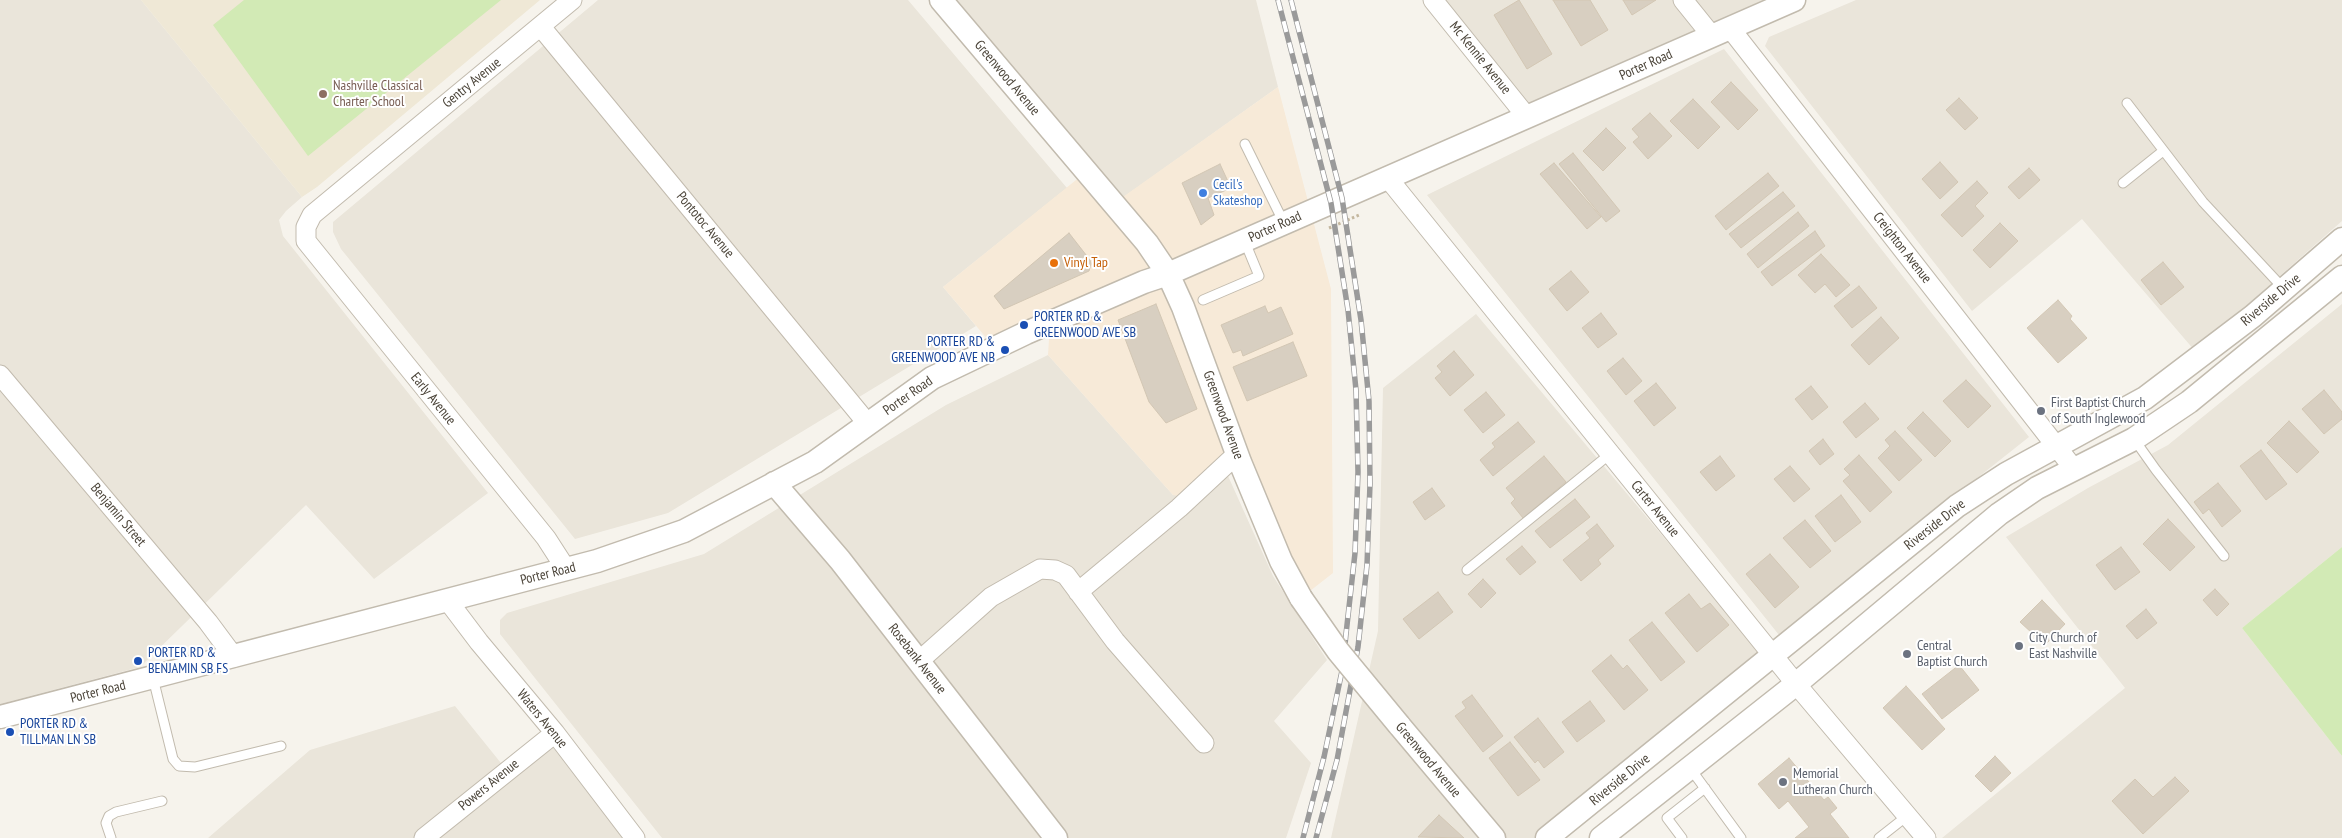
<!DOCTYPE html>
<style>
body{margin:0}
canvas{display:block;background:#f6f3ec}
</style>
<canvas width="2342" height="838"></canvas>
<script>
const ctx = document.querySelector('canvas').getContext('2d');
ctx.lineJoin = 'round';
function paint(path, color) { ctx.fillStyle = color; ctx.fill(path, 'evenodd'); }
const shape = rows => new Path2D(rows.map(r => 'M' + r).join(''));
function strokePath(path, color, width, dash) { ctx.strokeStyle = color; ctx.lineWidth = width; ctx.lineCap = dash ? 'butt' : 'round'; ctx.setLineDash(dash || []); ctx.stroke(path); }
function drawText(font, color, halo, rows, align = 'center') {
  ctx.font = font + ' "PT Sans Narrow",sans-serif'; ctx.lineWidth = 4; ctx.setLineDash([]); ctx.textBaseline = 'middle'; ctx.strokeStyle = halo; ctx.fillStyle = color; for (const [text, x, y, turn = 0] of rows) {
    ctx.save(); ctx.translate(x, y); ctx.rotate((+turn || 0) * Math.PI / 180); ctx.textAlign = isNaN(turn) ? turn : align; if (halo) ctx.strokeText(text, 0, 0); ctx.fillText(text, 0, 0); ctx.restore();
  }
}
paint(shape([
 [0,0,141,0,302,197,286,211,279,220,283,236,488,493,374,579,306,505,140,667,0,704],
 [598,0,908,0,1067,188,943,287,976,326,668,513,575,539,341,249,333,232,333,222],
 [957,0,1256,0,1278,87,1121,199],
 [1445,0,1775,0,1531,108],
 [1856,0,2342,0,2342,221,2195,351,2082,219,1972,311,1765,46,1769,37],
 [1724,49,2029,437,1779,635,1427,195],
 [2342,304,2342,547,2242,628,2342,756,2342,838,1942,838,2125,688,2006,537,2088,488,2168,445],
 [1476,314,1760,652,1534,838,1331,838,1378,631,1383,388],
 [1048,355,1173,495,1224,467,1273,576,1327,660,1274,721,1311,763,1286,838,662,838,500,634,500,620,507,613,704,554,946,405],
 [455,706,513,778,551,745,622,838,208,838,310,750]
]), '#eae5da');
paint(shape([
 [1278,87,1331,289,1333,573,1301,598,1237,455,1189,498,1173,495,1048,355,1050,323,995,348,943,287,1086,172,1113,204]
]), '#f7ead8');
paint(shape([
 [141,0,540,0,317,187,302,197]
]), '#efe8d6');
paint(shape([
 [244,0,501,0,308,156,213,25],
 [2342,547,2342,756,2242,628]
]), '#d2eab5');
const building = shape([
 [1519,0,1552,54,1527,69,1494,15,1519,0],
 [1553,0,1590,0,1608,30,1581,46,1553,0],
 [1623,0,1656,0,1632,15,1623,0],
 [1731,82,1758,110,1738,130,1711,102,1731,82],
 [1959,98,1978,118,1965,130,1946,110,1959,98],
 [1693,99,1720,127,1698,149,1670,121,1693,99],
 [1650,113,1672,136,1648,159,1633,142,1639,137,1632,129,1650,113],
 [1606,128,1626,148,1603,171,1583,151,1606,128],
 [1573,153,1620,211,1606,222,1559,164,1573,153],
 [1940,162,1958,182,1940,199,1922,179,1940,162],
 [1554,163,1601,217,1587,229,1540,174,1554,163],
 [1220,164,1231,188,1208,198,1214,215,1201,225,1182,183,1220,164],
 [2029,168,2040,180,2019,199,2008,187,2029,168],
 [1768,173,1779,186,1726,230,1715,216,1768,173],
 [1977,181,1988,193,1975,206,1984,216,1962,237,1941,215,1977,181],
 [1783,192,1795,206,1741,248,1729,234,1783,192],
 [1798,212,1809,226,1758,268,1747,254,1798,212],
 [2000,223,2018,241,1990,268,1973,250,2000,223],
 [1815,231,1825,246,1772,286,1761,272,1815,231],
 [1069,233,1090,260,1091,264,1089,271,1004,309,994,296,1069,233],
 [1821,254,1850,285,1836,297,1825,284,1815,293,1798,275,1821,254],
 [2163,262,2184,287,2161,305,2141,280,2163,262],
 [1571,271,1589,292,1567,311,1549,289,1571,271],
 [1859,286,1877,308,1852,328,1834,306,1859,286],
 [2058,300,2072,316,2070,319,2087,338,2058,363,2027,328,2058,300],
 [1156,304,1197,409,1166,423,1149,402,1118,320,1156,304],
 [1265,306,1268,313,1281,307,1293,334,1243,356,1241,350,1233,353,1221,325,1265,306],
 [1601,313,1617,334,1598,348,1582,328,1601,313],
 [1881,317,1899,338,1869,365,1851,345,1881,317],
 [1293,342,1307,376,1247,401,1233,367,1293,342],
 [1454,351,1474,375,1450,396,1435,378,1442,372,1437,366,1454,351],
 [1623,358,1642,381,1626,395,1607,371,1623,358],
 [1966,380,1991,406,1968,428,1943,401,1966,380],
 [1656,383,1676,408,1654,426,1634,401,1656,383],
 [1811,386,1828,407,1812,420,1795,399,1811,386],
 [2324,390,2342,412,2342,419,2324,434,2302,409,2324,390],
 [1486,392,1505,415,1483,433,1464,410,1486,392],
 [1865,403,1879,419,1856,438,1843,422,1865,403],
 [1923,412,1951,441,1935,457,1907,428,1923,412],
 [2289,421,2319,452,2297,473,2267,443,2289,421],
 [1518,422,1535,442,1493,476,1480,460,1495,447,1492,443,1518,422],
 [1895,431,1922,460,1899,481,1878,458,1890,446,1885,440,1895,431],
 [1823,439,1834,454,1820,465,1809,451,1823,439],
 [2261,450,2287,484,2266,500,2240,466,2261,450],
 [1859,455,1892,492,1870,512,1843,481,1850,475,1844,469,1859,455],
 [1544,456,1566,482,1523,518,1511,503,1515,499,1506,488,1544,456],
 [1720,456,1735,476,1716,491,1700,472,1720,456],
 [1790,466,1810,489,1794,502,1774,479,1790,466],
 [2218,483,2241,511,2222,527,2209,509,2203,514,2194,502,2218,483],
 [1432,488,1445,506,1425,520,1413,502,1432,488],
 [1841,495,1861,522,1835,542,1815,516,1841,495],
 [1575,499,1590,517,1550,548,1535,531,1575,499],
 [2168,519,2195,547,2170,571,2143,544,2168,519],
 [1805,520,1831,551,1810,568,1783,538,1805,520],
 [1597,524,1614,546,1598,560,1601,564,1581,581,1563,560,1590,538,1586,533,1597,524],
 [1522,546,1536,562,1520,575,1506,559,1522,546],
 [2121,547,2140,572,2115,590,2096,565,2121,547],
 [1770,554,1799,587,1775,608,1746,574,1770,554],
 [1483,579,1496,593,1481,608,1468,594,1483,579],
 [2215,589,2229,604,2217,616,2203,600,2215,589],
 [1438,592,1453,612,1419,639,1403,619,1438,592],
 [1689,594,1701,609,1710,603,1729,625,1697,652,1665,613,1689,594],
 [2042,600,2065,624,2045,645,2020,622,2042,600],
 [2146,609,2157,623,2137,639,2126,626,2146,609],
 [1652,622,1685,662,1661,681,1629,640,1652,622],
 [1611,655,1623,669,1627,665,1648,690,1624,710,1592,671,1611,655],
 [1959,665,1979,690,1942,719,1922,694,1959,665],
 [1906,686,1945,729,1922,750,1883,708,1906,686],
 [1472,695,1503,736,1483,752,1455,716,1466,708,1462,702,1472,695],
 [1590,701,1605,721,1577,742,1562,722,1590,701],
 [1538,718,1564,752,1544,768,1538,760,1535,763,1514,737,1538,718],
 [1510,742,1540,780,1518,796,1489,758,1510,742],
 [1995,756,2011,773,1991,792,1975,776,1995,756],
 [1789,758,1824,800,1828,797,1837,808,1830,814,1849,838,1795,838,1809,827,1788,801,1779,809,1758,784,1789,758],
 [2175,777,2189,791,2143,834,2112,801,2135,779,2153,797,2175,777],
 [1439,815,1464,838,1418,837,1439,815]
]);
paint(building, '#d8cfc1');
strokePath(building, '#d3c7b4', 1);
const service = shape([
 [2127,103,2203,202,2284,289],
 [1245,144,1284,223],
 [2123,183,2163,151],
 [1203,300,1259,276,1245,242],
 [2134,439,2156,470,2224,556],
 [1467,570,1610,454],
 [153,678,173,759,179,766,195,767,281,746],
 [1690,768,1741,838],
 [111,838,106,823,109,816,116,812,162,801],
 [1682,838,1667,818,1705,788],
 [1879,838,1907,816]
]);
const minor = shape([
 [1433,0,1527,117],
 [1683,0,1712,36],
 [541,27,868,424],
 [1730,28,2074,469],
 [1387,177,1796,684,1926,838],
 [0,375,208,622,234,657],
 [566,569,546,538,306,241,306,227,312,215,572,0],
 [1078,592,1179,508,1237,454],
 [448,601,479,642,555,733,635,838],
 [919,661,991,597,1040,569,1055,570,1066,575,1115,641,1204,743],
 [424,838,555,733]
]);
const tertiary = shape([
 [941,0,1147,243,1168,274,1183,307,1240,462,1281,561,1301,598],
 [774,483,840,560,1056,838],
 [0,717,597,561,684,531,815,462,932,378,1026,333,1144,282,1168,274,1794,0],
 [1399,725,1494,838],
 [1547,838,1957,506,2006,474,2145,398,2253,316,2342,239],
 [1601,838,1796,684,1999,514,2037,488,2134,439,2189,402,2342,277]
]);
strokePath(service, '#c2bbae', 11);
strokePath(minor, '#c2bbae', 21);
strokePath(tertiary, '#c2bbae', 25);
strokePath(shape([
 [1329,228,1359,215]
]), '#c4b79f', 3, [2.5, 2.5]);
strokePath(service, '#fff', 9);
strokePath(minor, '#fff', 19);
strokePath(tertiary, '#fff', 22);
const rail = shape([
 [1278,0,1331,203,1348,310,1356,390,1358,472,1355,553,1346,634,1343,666,1324,757,1303,838],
 [1291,0,1342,198,1361,320,1369,401,1370,484,1367,565,1358,647,1337,760,1316,838]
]);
strokePath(rail, '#9a9a9a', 5.5);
strokePath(rail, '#fff', 4, [11]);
const tertiaryBridge = shape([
 [1301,598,1338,651,1399,725]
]);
strokePath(tertiaryBridge, '#c2bbae', 25, []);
strokePath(tertiaryBridge, '#fff', 22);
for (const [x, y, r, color] of [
 [323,94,5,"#8d6e63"],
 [1203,193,5,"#3f7fe0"],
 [1054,263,5,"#e8710a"],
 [1024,325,5,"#1a4fb4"],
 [1005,350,5,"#1a4fb4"],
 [2041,411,5,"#6b7280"],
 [2019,646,5,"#6b7280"],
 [1907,654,5,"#6b7280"],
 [138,661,5,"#1a4fb4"],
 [10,732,5,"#1a4fb4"],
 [1783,782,5,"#6b7280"]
]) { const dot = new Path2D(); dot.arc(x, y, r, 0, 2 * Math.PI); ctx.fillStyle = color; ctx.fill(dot); strokePath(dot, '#fff', 2); }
drawText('14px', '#4b4439', '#fff', [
 ["Mc Kennie Avenue",1480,58,51],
 ["Porter Road",1646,65,-24],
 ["Greenwood Avenue",1007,78,50],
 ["Gentry Avenue",472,83,-39],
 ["Pontotoc Avenue",705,225,50],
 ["Porter Road",1275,227,-24],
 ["Creighton Avenue",1902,248,52],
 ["Riverside Drive",2271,300,-40],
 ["Porter Road",908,396,-35],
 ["Early Avenue",433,399,51],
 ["Greenwood Avenue",1223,415,70],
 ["Carter Avenue",1655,509,51],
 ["Benjamin Street",118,515,50],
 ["Riverside Drive",1935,525,-38],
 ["Porter Road",548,574,-14],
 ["Rosebank Avenue",917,659,52],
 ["Porter Road",98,692,-14],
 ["Waters Avenue",542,719,51],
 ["Greenwood Avenue",1428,760,50],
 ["Riverside Drive",1620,780,-39],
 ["Powers Avenue",489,785,-39]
]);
drawText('14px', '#785e54', '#fff', [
 ["Nashville Classical",333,86],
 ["Charter School",333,102]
], 'left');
drawText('14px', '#366cbe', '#fff', [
 ["Cecil's",1213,185],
 ["Skateshop",1213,201]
], 'left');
drawText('14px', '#c56008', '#fff', [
 ["Vinyl Tap",1064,263]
], 'left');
drawText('14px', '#164399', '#fff', [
 ["PORTER RD &",1034,317],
 ["GREENWOOD AVE SB",1034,333],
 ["PORTER RD &",995,342,"right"],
 ["GREENWOOD AVE NB",995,358,"right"],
 ["PORTER RD &",148,653],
 ["BENJAMIN SB FS",148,669],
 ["PORTER RD &",20,724],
 ["TILLMAN LN SB",20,740]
], 'left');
drawText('14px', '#5b616d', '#fff', [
 ["First Baptist Church",2051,403],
 ["of South Inglewood",2051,419],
 ["City Church of",2029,638],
 ["East Nashville",2029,654],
 ["Central",1917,646],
 ["Baptist Church",1917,662],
 ["Memorial",1793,774],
 ["Lutheran Church",1793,790]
], 'left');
</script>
